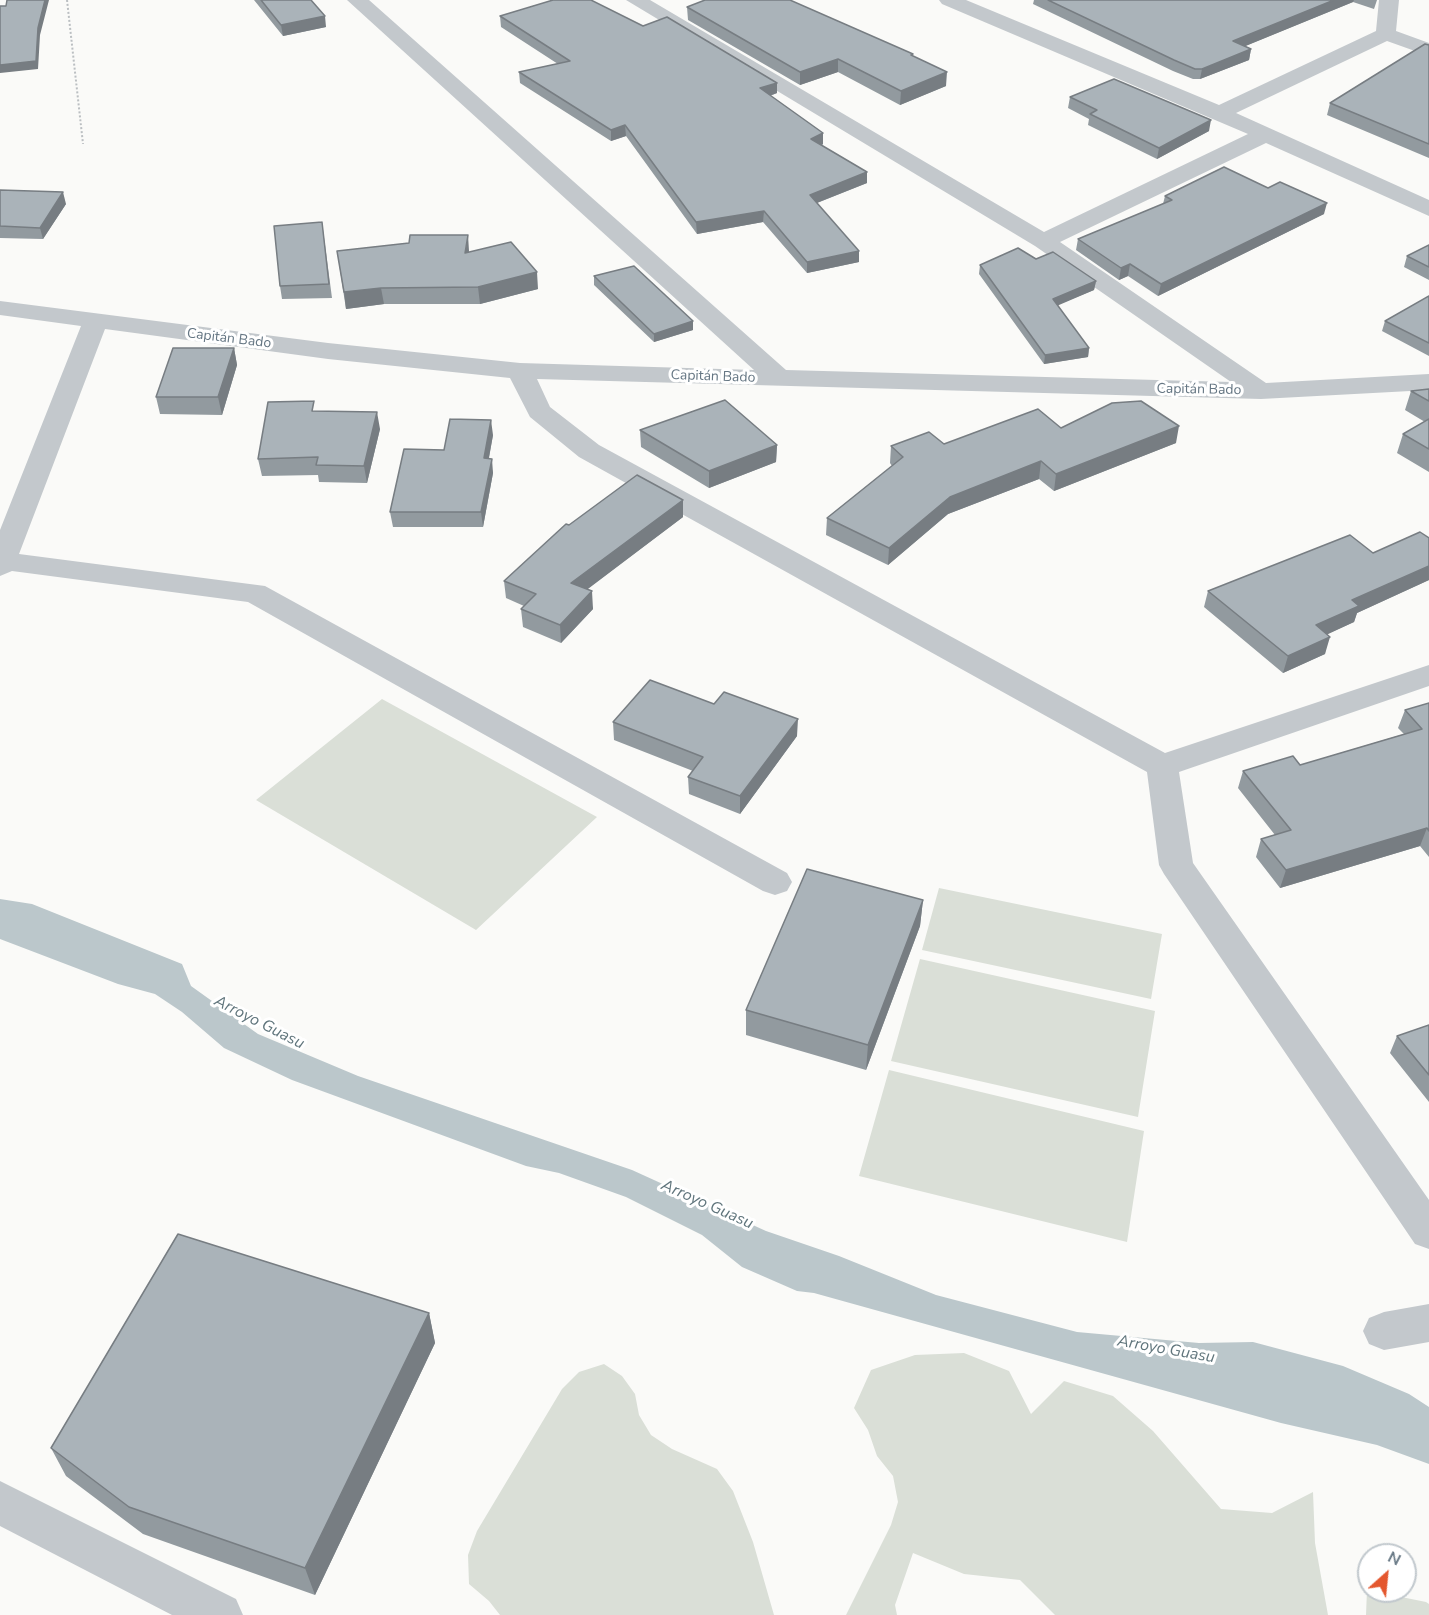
<!DOCTYPE html>
<meta charset="utf-8">
<style>
body{margin:0}
#map{position:relative;width:1429px;height:1615px;overflow:hidden;background:#fafaf8;font-family:"Nunito Sans",sans-serif}
canvas{display:block}
.north{position:absolute;left:1357px;top:1543px;width:60px;height:60px;box-sizing:border-box;background:#fff;border:2px solid #c1c8cd;border-radius:50%;rotate:27deg;font-size:16px;font-weight:700;line-height:24px;text-align:center;color:#657683}
.north::after{content:'';display:block;margin:auto;width:21px;height:27px;background:#e4572e;clip-path:polygon(50% 0,100% 100%,50% 72%,0 100%)}
</style>
<div id="map">
<canvas width="1429" height="1615"></canvas>
<div class="north">N</div>
</div>
<script>
const ctx = document.querySelector('canvas').getContext('2d');
ctx.lineJoin = 'round';
function paint(path, color) { ctx.fillStyle = color; ctx.fill(path, 'evenodd'); }
const shape = rows => new Path2D(rows.map(r => 'M' + r).join(''));
function strokePath(path, color, width, dash) { ctx.strokeStyle = color; ctx.lineWidth = width; ctx.lineCap = dash ? 'butt' : 'round'; ctx.setLineDash(dash || []); ctx.stroke(path); }
function drawText(font, color, halo, rows, align = 'center') {
  ctx.font = font + ' "Nunito Sans",sans-serif'; ctx.lineWidth = 6; ctx.setLineDash([]); ctx.textBaseline = 'middle'; ctx.strokeStyle = halo; ctx.fillStyle = color; for (const [text, x, y, turn = 0] of rows) {
    ctx.save(); ctx.translate(x, y); ctx.rotate((+turn || 0) * Math.PI / 180); ctx.textAlign = isNaN(turn) ? turn : align; if (halo) ctx.strokeText(text, 0, 0); ctx.fillText(text, 0, 0); ctx.restore();
  }
}
paint(shape([
 [382,699,597,817,476,930,256,800],
 [939,888,1162,934,1151,999,922,950],
 [920,959,1155,1011,1138,1117,891,1061],
 [889,1070,1144,1131,1127,1242,859,1176],
 [964,1353,1009,1371,1031,1414,1064,1381,1113,1396,1153,1431,1221,1509,1272,1513,1313,1492,1315,1543,1328,1615,1055,1615,1020,1580,964,1574,913,1553,895,1605,897,1615,846,1615,891,1525,898,1502,893,1476,877,1456,868,1430,854,1408,871,1370,915,1355],
 [604,1364,622,1376,635,1394,639,1415,651,1435,672,1449,717,1469,733,1491,753,1542,774,1615,500,1615,489,1601,469,1584,468,1555,477,1531,562,1389,579,1372],
 [1367,1590,1426,1602,1429,1604,1429,1615,1366,1615]
]), '#dadfd7');
paint(shape([
 [0,899,32,904,182,964,191,986,258,1034,358,1076,632,1170,766,1231,839,1256,936,1295,1077,1332,1199,1343,1253,1342,1343,1366,1409,1394,1429,1407,1429,1464,1377,1445,1281,1423,814,1293,797,1291,742,1267,702,1235,626,1197,559,1173,526,1166,292,1080,224,1048,182,1012,155,994,118,984,0,939]
]), '#bbc7cb');
strokePath(shape([
 [67,0,83,144]
]), '#bbbfc2', 2, [2, 2]);
paint(shape([
 [347,0,369,0,786,370,1231,382,1035,246,626,0,650,0,1044,232,1248,134,942,4,939,0,966,0,1219,105,1376,31,1379,0,1399,0,1396,31,1429,43,1429,56,1387,41,1236,113,1429,200,1429,216,1266,143,1060,242,1266,383,1429,374,1429,390,1261,399,537,379,550,407,599,445,1165,753,1429,665,1429,686,1179,772,1193,863,1429,1200,1429,1249,1415,1244,1164,874,1159,865,1147,772,579,457,530,417,510,378,328,359,105,329,19,554,265,586,787,873,792,882,787,891,775,895,763,891,248,602,12,571,0,576,0,530,81,326,0,315,0,301,328,343,520,363,754,370,347,0],
 [1429,1304,1429,1342,1384,1350,1369,1344,1363,1331,1369,1318,1384,1312,1429,1304],
 [0,1481,236,1599,243,1615,172,1615,0,1526,0,1481]
]), '#c3c8cc');
paint(shape([
 [254,0,311,0,326,27,283,36],
 [1034,0,1377,0,1374,9,1353,2,1245,46,1251,49,1249,60,1200,79,1193,79,1173,71,1033,4],
 [687,7,913,56,946,86,900,105,838,72,800,85,688,20],
 [500,16,643,26,777,83,777,93,770,96,823,133,823,144,822,145,867,183,817,203,859,262,807,273,763,222,697,234,626,136,611,141,520,83,519,72,558,64,501,27],
 [1429,45,1429,158,1327,115,1330,103],
 [1070,97,1209,131,1157,159,1088,125,1089,119,1068,108],
 [0,190,66,204,43,239,0,238],
 [1165,196,1324,214,1158,296,1128,276,1119,280,1076,250,1078,239,1163,204],
 [322,222,332,298,282,299,280,286],
 [1429,245,1429,280,1404,267,1407,256],
 [337,251,469,252,538,289,480,304,384,304,346,309],
 [1036,259,1096,281,1094,290,1057,305,1089,348,1088,357,1044,364,979,274,980,265],
 [594,276,693,321,693,330,654,342,594,285],
 [1429,296,1429,356,1382,331,1385,321],
 [234,348,237,365,222,415,160,414,156,397],
 [1429,389,1429,472,1397,453,1403,434,1425,422,1405,410,1411,391],
 [315,411,380,429,367,483,319,482,318,475,262,476,258,459],
 [1061,428,1176,443,1054,491,1039,479,948,514,888,565,826,535,827,518,892,466,890,463,891,446,944,444],
 [640,430,777,445,776,462,709,488,641,447],
 [493,435,489,458,493,473,483,527,393,527,390,512,444,450],
 [683,500,683,517,587,589,593,609,561,643,523,627,521,609,524,606,506,598,504,581,569,525],
 [1429,538,1429,580,1357,613,1354,622,1327,634,1325,654,1283,673,1204,607,1208,591,1373,553],
 [1429,703,1429,857,1420,846,1280,888,1256,857,1261,839,1275,835,1238,788,1243,771,1300,765,1404,734,1398,728,1405,710],
 [613,722,797,736,740,814,689,794,688,777,693,771,614,740],
 [923,900,920,926,866,1070,746,1035,746,1010],
 [1429,1025,1429,1102,1390,1053,1397,1036],
 [429,1313,435,1343,315,1595,143,1534,66,1476,51,1448]
]), '#929a9f');
paint(shape([
 [45,0,49,0,40,35,38,69,0,73,0,65,38,28],
 [1334,0,1354,0,1353,2,1231,52,1233,41],
 [325,16,326,27,283,36,281,25],
 [1251,49,1249,60,1200,79,1202,69],
 [838,59,838,72,800,85,800,72],
 [947,72,946,86,900,105,901,91],
 [777,83,777,93,760,99,760,88],
 [1211,120,1209,131,1157,159,1159,148],
 [625,125,626,136,611,141,611,130],
 [823,133,823,144,811,150,811,139],
 [867,172,867,183,809,206,810,195],
 [63,192,66,204,43,239,40,228],
 [1327,203,1324,214,1158,296,1161,284],
 [764,211,763,222,697,234,696,222],
 [468,235,469,251,467,270,465,253],
 [859,251,859,262,807,273,807,262],
 [1130,264,1128,276,1119,280,1121,268],
 [537,272,538,289,480,304,478,287],
 [1096,281,1094,290,1052,308,1053,299],
 [381,288,384,304,346,309,344,292],
 [693,321,693,330,654,342,654,334],
 [234,348,237,365,222,415,218,397],
 [1089,348,1088,357,1044,364,1045,355],
 [377,412,380,429,367,483,364,466],
 [491,420,493,435,486,473,484,458],
 [1179,426,1176,443,1054,491,1056,474],
 [777,445,776,462,709,488,709,471],
 [492,459,493,473,483,527,481,512],
 [1041,461,1039,479,948,514,888,565,889,548,950,497],
 [683,500,683,517,572,601,571,583],
 [1429,566,1429,580,1357,613,1354,622,1311,642,1316,625,1352,600],
 [592,591,593,609,561,643,560,625],
 [1330,637,1325,654,1283,673,1288,656],
 [798,719,797,736,740,814,740,796],
 [1427,828,1420,846,1280,888,1286,870],
 [923,900,920,926,866,1070,868,1045],
 [429,1313,435,1343,315,1595,305,1568]
]), '#777d82');
const building = shape([
 [7,0,45,0,38,28,36,61,0,65,0,6,6,6,7,0],
 [261,0,311,0,325,16,281,25,261,0],
 [553,0,591,0,643,26,667,17,777,83,760,88,823,133,811,139,867,172,810,195,859,251,807,262,764,211,696,222,625,125,611,130,519,72,570,61,500,16,553,0],
 [705,0,790,0,913,54,911,55,947,72,901,91,838,59,800,72,687,7,705,0],
 [1048,0,1334,0,1233,41,1251,49,1202,69,1195,69,1174,60,1048,0],
 [1425,44,1429,45,1429,144,1330,103,1425,44],
 [1114,79,1211,120,1159,148,1090,114,1097,110,1070,97,1114,79],
 [1224,167,1268,188,1280,182,1327,203,1161,284,1130,264,1121,268,1078,239,1172,200,1165,196,1224,167],
 [0,190,63,192,40,228,0,226,0,190],
 [322,222,329,284,280,286,274,226,322,222],
 [410,235,468,235,465,253,511,242,537,272,478,287,381,288,344,292,337,251,409,243,410,235],
 [1429,245,1429,267,1407,256,1429,245],
 [1018,248,1036,259,1053,252,1096,281,1053,299,1089,348,1045,355,980,265,1018,248],
 [634,266,693,321,654,334,594,276,634,266],
 [1429,296,1429,343,1385,321,1429,296],
 [173,348,234,348,218,397,156,397,173,348],
 [1429,389,1429,401,1411,391,1429,389],
 [725,400,777,445,709,471,640,430,725,400],
 [314,401,312,411,377,412,364,466,316,465,318,457,258,459,268,402,314,401],
 [1141,401,1179,426,1056,474,1041,461,950,497,889,548,827,518,903,457,891,446,929,432,944,444,1038,409,1061,428,1112,403,1141,401],
 [450,419,491,420,484,458,492,459,481,512,390,512,404,449,444,450,450,419],
 [1429,419,1429,449,1403,434,1429,419],
 [637,475,683,500,571,583,592,591,560,625,521,609,536,594,504,581,566,524,569,525,637,475],
 [1420,532,1429,538,1429,566,1352,600,1359,606,1316,625,1330,637,1288,656,1208,591,1350,535,1373,553,1420,532],
 [650,680,714,704,724,692,798,719,740,796,688,777,703,757,613,722,650,680],
 [1429,703,1429,831,1427,828,1286,870,1261,839,1291,830,1243,771,1293,756,1300,765,1422,729,1405,710,1429,703],
 [807,869,923,900,868,1045,746,1010,807,869],
 [1429,1025,1429,1075,1397,1036,1429,1025],
 [178,1234,429,1313,305,1568,129,1507,51,1448,178,1234]
]);
paint(building, '#aab3b9');
strokePath(building, '#777d82', 1.5);
drawText('14px', '#657683', '#fff', [
 ["Capitán Bado",229,339,7],
 ["Capitán Bado",713,377,2],
 ["Capitán Bado",1199,390,1]
]);
drawText('italic 16px', '#60757c', '#fff', [
 ["Arroyo Guasu",259,1023,27],
 ["Arroyo Guasu",707,1205,24],
 ["Arroyo Guasu",1166,1350,10]
]);
</script>
